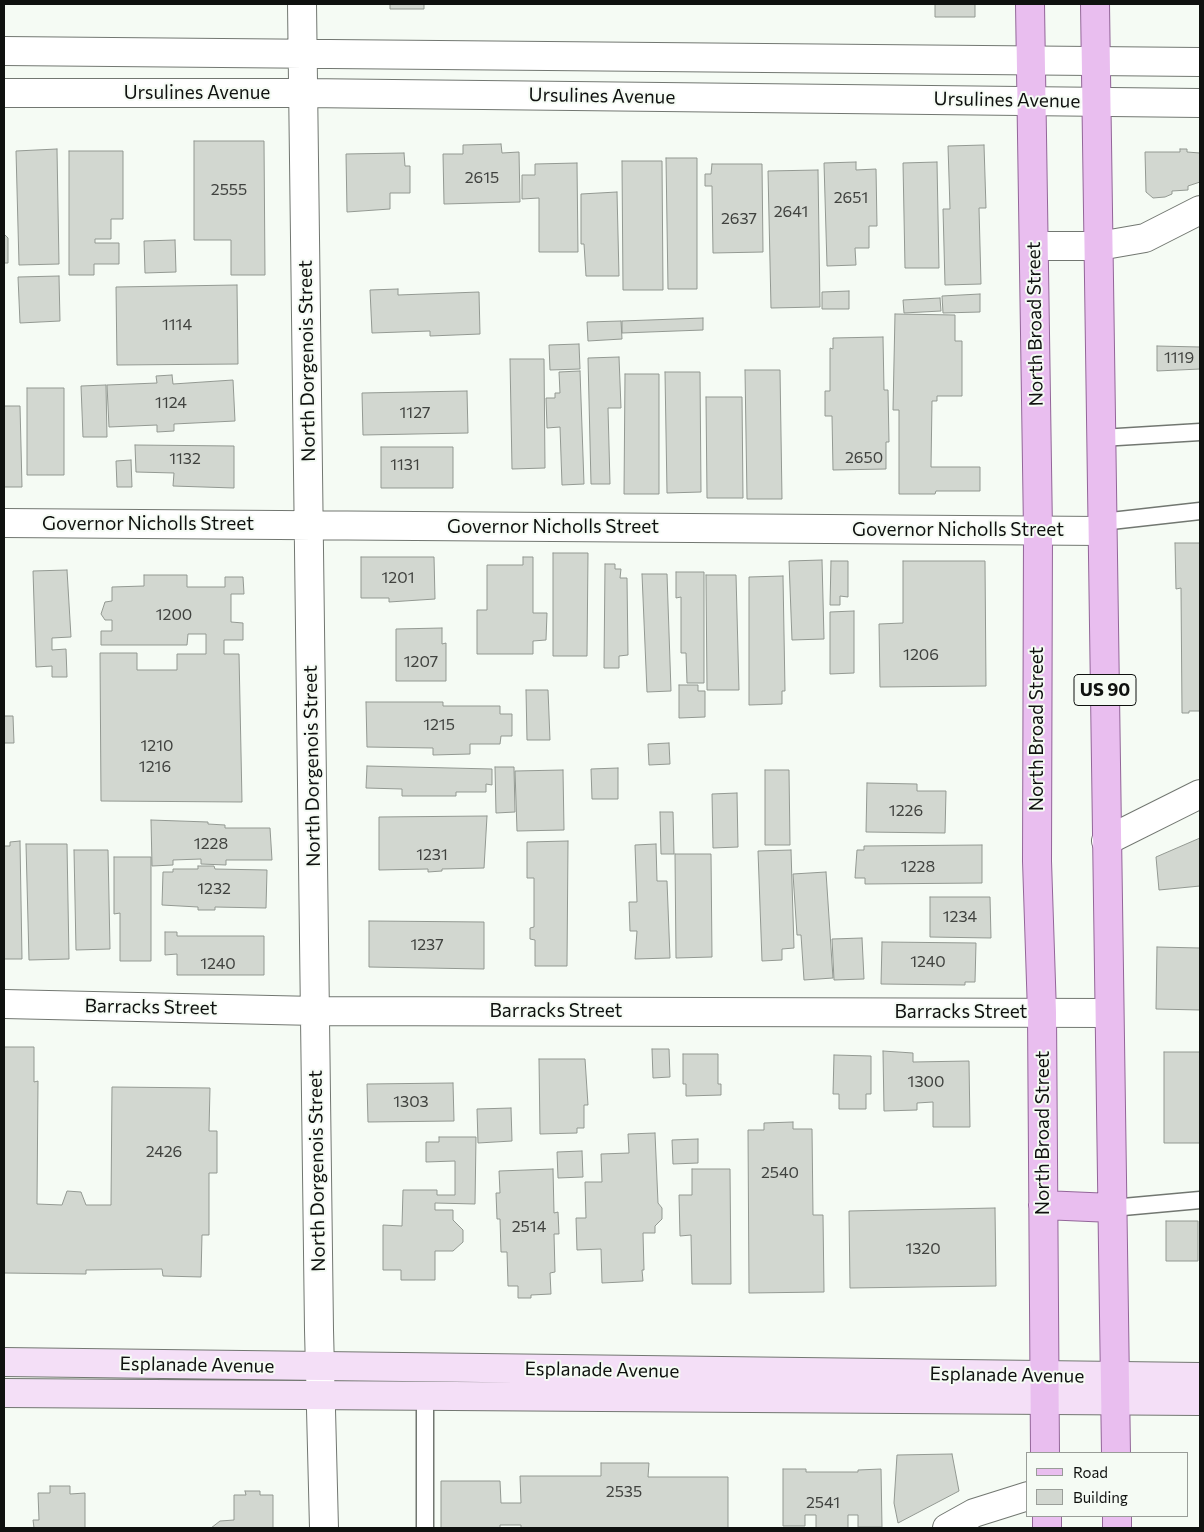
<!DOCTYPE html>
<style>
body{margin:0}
#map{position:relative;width:1204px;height:1532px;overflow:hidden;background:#f5fbf4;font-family:Commissioner,sans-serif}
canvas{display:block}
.frame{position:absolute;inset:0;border:5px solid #0f110f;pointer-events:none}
.legend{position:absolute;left:1026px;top:1452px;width:162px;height:65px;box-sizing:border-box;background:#f5fbf4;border:1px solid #999d98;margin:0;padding:6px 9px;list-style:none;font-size:15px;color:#0f110f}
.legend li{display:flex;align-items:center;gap:10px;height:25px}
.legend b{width:25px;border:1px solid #999d98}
</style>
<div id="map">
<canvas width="1204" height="1532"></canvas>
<div class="frame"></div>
<ul class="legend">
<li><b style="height:6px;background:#e9beef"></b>Road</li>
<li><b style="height:14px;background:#d2d7d0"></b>Building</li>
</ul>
</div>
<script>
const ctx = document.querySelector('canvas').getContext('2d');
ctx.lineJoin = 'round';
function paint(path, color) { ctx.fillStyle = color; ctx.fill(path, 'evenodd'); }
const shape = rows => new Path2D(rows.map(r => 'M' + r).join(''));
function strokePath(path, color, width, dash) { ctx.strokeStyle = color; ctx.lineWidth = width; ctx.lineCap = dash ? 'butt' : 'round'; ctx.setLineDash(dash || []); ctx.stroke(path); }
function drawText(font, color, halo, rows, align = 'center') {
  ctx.font = font + ' Commissioner,sans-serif'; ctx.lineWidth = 4; ctx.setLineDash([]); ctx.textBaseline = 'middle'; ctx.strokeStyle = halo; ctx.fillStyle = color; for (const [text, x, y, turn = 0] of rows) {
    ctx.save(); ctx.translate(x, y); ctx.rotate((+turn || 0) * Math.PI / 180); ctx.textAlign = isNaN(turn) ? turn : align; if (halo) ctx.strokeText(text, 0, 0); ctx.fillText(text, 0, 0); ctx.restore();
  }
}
const building = shape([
 [390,4,424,4,424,9,390,9,390,4],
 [935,4,975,4,975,17,935,17,935,4],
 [194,141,264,141,265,275,231,275,231,240,194,240,194,141],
 [501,144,502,153,519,152,520,202,444,204,443,154,463,154,463,145,501,144],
 [984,145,986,208,979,208,981,284,945,285,943,209,950,209,948,146,984,145],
 [57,149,59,264,19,265,16,151,57,149],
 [1180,149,1187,149,1187,152,1200,153,1200,182,1188,186,1188,190,1172,191,1172,194,1165,197,1153,198,1146,192,1145,152,1180,152,1180,149],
 [69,151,123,151,123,219,111,219,111,239,95,239,95,243,119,243,119,264,94,264,94,275,69,275,69,151],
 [404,153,405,166,410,166,410,193,390,193,390,209,347,212,346,154,404,153],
 [666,158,697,158,697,289,668,289,666,158],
 [622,161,662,161,663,290,623,290,622,161],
 [856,162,856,170,876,169,877,226,869,226,869,248,855,248,856,265,827,266,824,163,856,162],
 [937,162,939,268,905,268,903,163,937,162],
 [577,163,578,252,539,252,539,198,522,199,522,175,535,175,535,164,577,163],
 [712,164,762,164,763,252,713,253,712,186,705,186,705,174,711,174,712,164],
 [818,170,820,307,771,308,768,171,818,170],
 [617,192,619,276,586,276,584,244,581,244,581,194,617,192],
 [4,234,8,238,8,263,4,263,4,234],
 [175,240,176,272,145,273,144,241,175,240],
 [59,276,60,321,20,323,18,277,59,276],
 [237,285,238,364,117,365,116,287,237,285],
 [398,289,398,295,479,292,480,334,430,336,430,331,372,333,370,290,398,289],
 [849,291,849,309,822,309,822,292,849,291],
 [980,294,980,312,943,313,942,296,980,294],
 [940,298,941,311,904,313,903,300,940,298],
 [895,314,955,315,955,341,962,341,962,396,937,396,937,401,932,401,931,467,980,467,980,491,936,491,935,494,899,494,899,410,893,410,895,314],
 [703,318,703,330,622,333,622,321,703,318],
 [621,321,622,339,588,341,587,322,621,321],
 [883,337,884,390,888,390,889,442,886,442,886,469,833,470,832,416,825,416,825,391,830,391,830,348,833,349,833,338,883,337],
 [579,344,580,369,550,370,549,345,579,344],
 [1157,346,1200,347,1200,369,1157,371,1157,346],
 [619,357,621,408,608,408,610,484,591,484,588,358,619,357],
 [510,359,544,359,545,468,512,469,510,359],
 [745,370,780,370,782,499,747,499,745,370],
 [580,371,584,484,562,485,560,427,547,428,546,398,555,398,555,393,560,393,559,372,580,371],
 [665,372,700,372,701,492,667,493,665,372],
 [625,374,659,374,659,494,624,494,625,374],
 [172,375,173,384,233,380,235,421,174,424,174,431,157,432,157,425,109,427,107,385,157,383,156,376,172,375],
 [106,385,107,437,83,437,81,386,106,385],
 [27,388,64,388,64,475,27,475,27,388],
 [467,391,468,433,363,435,362,393,467,391],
 [706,397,742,397,743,498,707,498,706,397],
 [4,406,20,406,22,487,4,487,4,406],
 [135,445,234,446,234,488,173,486,174,473,136,472,135,445],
 [381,447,453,447,453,488,381,488,381,447],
 [131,460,132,487,117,487,116,461,131,460],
 [1175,543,1200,543,1200,711,1189,711,1189,713,1182,713,1181,588,1176,589,1175,543],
 [553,553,588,553,587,656,553,656,553,553],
 [361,557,434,557,435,599,389,602,389,598,361,598,361,557],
 [523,557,533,557,533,613,547,613,546,640,533,641,533,654,477,654,477,610,487,610,487,565,523,565,523,557],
 [822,560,824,639,792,640,789,561,822,560],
 [831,561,848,561,848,597,840,596,840,605,830,605,831,561],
 [903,561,985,561,986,686,880,687,879,624,903,623,903,561],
 [605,564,615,564,615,569,621,569,620,578,627,578,628,655,619,656,619,668,604,668,605,564],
 [67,570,71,637,52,638,52,650,66,649,67,677,52,677,52,666,36,667,33,571,67,570],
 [676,572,704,572,704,683,687,683,686,653,681,653,681,597,676,598,676,572],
 [642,574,667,574,671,691,647,692,642,574],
 [144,575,187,575,187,587,225,587,225,577,243,577,244,594,231,594,231,622,243,623,243,640,224,640,224,654,239,654,242,802,101,801,100,653,137,653,137,670,177,670,177,654,206,654,206,634,188,634,187,645,101,645,101,631,112,631,112,620,105,620,101,614,105,602,112,601,112,587,144,586,144,575],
 [706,575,736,575,739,690,707,690,706,575],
 [783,576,785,691,782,691,782,704,749,705,749,577,783,576],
 [854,611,854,673,830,674,830,612,854,611],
 [442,628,442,644,446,643,446,681,396,681,396,629,442,628],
 [679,685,698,685,698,691,705,691,705,717,679,718,679,685],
 [526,690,548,690,550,740,527,740,526,690],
 [366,702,443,702,443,706,500,706,500,714,512,714,512,736,501,736,500,744,470,744,470,754,433,755,433,748,367,747,366,702],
 [4,716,13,716,14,743,4,743,4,716],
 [669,743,670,764,649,765,648,744,669,743],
 [367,766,492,769,492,785,486,784,486,792,456,792,456,796,402,796,402,789,366,788,367,766],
 [495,767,514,767,515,812,496,813,495,767],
 [618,768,618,799,592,799,591,769,618,768],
 [563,770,564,830,517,831,515,771,563,770],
 [765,770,789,770,790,845,765,845,765,770],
 [867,783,917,784,917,791,946,791,945,833,866,832,867,783],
 [737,793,738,847,713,848,712,794,737,793],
 [660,812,673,812,674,854,661,854,660,812],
 [487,816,484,868,442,869,442,871,428,872,428,869,379,870,379,817,487,816],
 [151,820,208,822,208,824,225,825,225,828,270,828,272,860,226,860,226,865,201,864,201,859,173,860,173,865,152,866,151,820],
 [1200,838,1200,886,1159,890,1156,857,1200,838],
 [20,841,22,959,4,959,4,846,10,846,10,842,20,841],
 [568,841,567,966,535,966,535,940,530,939,530,928,534,927,534,878,527,878,527,842,568,841],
 [26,844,67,844,69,959,29,960,26,844],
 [656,844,657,881,667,881,670,958,635,959,637,931,630,931,629,902,637,902,635,845,656,844],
 [982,845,982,883,865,884,865,878,855,878,857,850,864,850,864,846,982,845],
 [74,850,108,850,110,949,76,950,74,850],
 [791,850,794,948,782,949,782,960,762,961,758,851,791,850],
 [675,854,711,854,712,957,676,958,675,854],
 [114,857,151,857,151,961,120,961,120,913,114,914,114,857],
 [198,866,214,866,215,869,267,870,266,908,215,907,215,910,198,910,198,907,162,905,163,872,173,872,173,869,198,869,198,866],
 [826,872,833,978,804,980,801,935,797,935,793,874,826,872],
 [930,897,990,897,991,938,930,937,930,897],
 [369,921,484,922,484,969,369,967,369,921],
 [165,932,177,932,177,936,264,936,264,975,177,975,177,954,165,955,165,932],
 [862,938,864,979,834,980,832,939,862,938],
 [882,942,976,943,975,982,965,982,965,985,881,984,882,942],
 [1157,947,1200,948,1200,1010,1156,1009,1157,947],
 [4,1047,34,1047,34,1082,38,1081,37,1204,62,1205,67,1191,81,1192,86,1205,111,1205,112,1087,210,1088,209,1131,217,1131,217,1173,209,1173,209,1235,202,1235,201,1277,163,1276,162,1269,86,1270,86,1274,4,1273,4,1047],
 [652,1049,669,1049,670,1077,653,1078,652,1049],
 [883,1051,913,1053,913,1062,969,1061,970,1127,933,1127,933,1102,917,1103,917,1110,884,1111,883,1051],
 [1164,1052,1200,1052,1200,1143,1164,1143,1164,1052],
 [683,1054,718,1054,718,1084,721,1084,721,1095,686,1096,686,1084,683,1084,683,1054],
 [834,1055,871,1056,871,1094,866,1094,866,1109,839,1109,839,1094,833,1094,834,1055],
 [539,1059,585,1059,588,1105,584,1105,584,1128,577,1128,577,1133,540,1134,539,1059],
 [453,1083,454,1121,368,1122,367,1084,453,1083],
 [511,1108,512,1141,478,1143,477,1109,511,1108],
 [793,1122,793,1129,812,1129,813,1215,823,1215,824,1292,749,1293,748,1130,764,1130,764,1123,793,1122],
 [655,1133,658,1203,662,1208,662,1219,655,1226,655,1233,643,1233,644,1270,642,1270,643,1281,602,1283,601,1249,577,1250,576,1218,586,1218,585,1182,602,1182,601,1154,629,1153,628,1134,655,1133],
 [439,1137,476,1137,475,1204,435,1203,435,1210,453,1210,453,1220,463,1230,463,1242,453,1251,435,1251,435,1280,401,1280,401,1270,383,1270,383,1225,402,1226,403,1190,437,1190,437,1195,455,1195,455,1161,426,1162,426,1142,439,1142,439,1137],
 [698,1139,698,1163,673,1164,672,1140,698,1139],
 [582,1151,583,1177,558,1178,557,1152,582,1151],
 [553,1169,554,1213,558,1212,559,1234,554,1234,555,1272,550,1273,551,1294,531,1295,531,1298,518,1298,518,1286,508,1286,507,1252,501,1252,500,1219,497,1219,496,1193,500,1193,499,1171,553,1169],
 [692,1169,730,1169,731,1284,692,1284,691,1235,680,1236,679,1195,692,1195,692,1169],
 [995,1208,996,1286,850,1288,849,1211,995,1208],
 [1166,1221,1198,1221,1198,1261,1166,1261,1166,1221],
 [952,1454,959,1491,898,1523,894,1503,897,1455,952,1454],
 [601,1463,649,1463,648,1477,728,1477,728,1528,521,1528,521,1525,500,1525,500,1528,441,1528,441,1481,500,1481,501,1503,521,1503,520,1476,601,1476,601,1463],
 [783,1469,806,1469,806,1472,858,1472,858,1470,881,1469,882,1527,858,1527,858,1515,848,1515,848,1528,816,1528,816,1515,805,1515,805,1526,783,1526,783,1469],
 [50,1486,70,1486,70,1494,85,1493,85,1528,34,1528,33,1520,39,1520,38,1493,50,1493,50,1486],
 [245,1491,260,1491,260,1495,273,1495,273,1528,211,1528,220,1521,234,1520,234,1495,246,1495,245,1491]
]);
paint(building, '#d2d7d0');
strokePath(building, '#939992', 1);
const lane = shape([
 [1101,438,1200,432],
 [1102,522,1200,511],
 [1112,1208,1200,1200],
 [425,1396,425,1528]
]);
const street = shape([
 [302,4,319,1330,324,1528],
 [4,51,1200,62],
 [4,93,304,93,1200,103],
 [1034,246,1099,246,1145,238,1200,210],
 [4,523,1102,531],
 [1106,841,1200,794],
 [4,1004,316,1011,1109,1013],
 [947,1528,974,1513,1028,1496]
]);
const secondary = shape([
 [4,1362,1200,1377],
 [4,1393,1200,1401]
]);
const primary = shape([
 [1030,4,1038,531,1037,861,1042,1013,1045,1453],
 [1095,4,1116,1453],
 [1043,1205,1112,1208],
 [1047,1516,1047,1528],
 [1117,1516,1117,1528]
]);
strokePath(lane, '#727771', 19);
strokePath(street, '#727771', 30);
strokePath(secondary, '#727771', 30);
strokePath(primary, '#936699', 30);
strokePath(lane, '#fff', 16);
strokePath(street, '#fff', 28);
strokePath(secondary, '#f4dff7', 28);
strokePath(primary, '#e9beef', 28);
drawText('16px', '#40423f', null, [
 ["2615",482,178],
 ["2555",229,190],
 ["2651",851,198],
 ["2641",791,212],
 ["2637",739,219],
 ["1114",177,325],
 ["1119",1179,358],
 ["1124",171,403],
 ["1127",415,413],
 ["2650",864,458],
 ["1132",185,459],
 ["1131",405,465],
 ["1201",398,578],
 ["1200",174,615],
 ["1206",921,655],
 ["1207",421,662],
 ["1215",439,725],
 ["1210",157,746],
 ["1216",155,767],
 ["1226",906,811],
 ["1228",211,844],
 ["1231",432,855],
 ["1228",918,867],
 ["1232",214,889],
 ["1234",960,917],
 ["1237",427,945],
 ["1240",928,962],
 ["1240",218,964],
 ["1300",926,1082],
 ["1303",411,1102],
 ["2426",164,1152],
 ["2540",780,1173],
 ["2514",529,1227],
 ["1320",923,1249],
 ["2535",624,1492],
 ["2541",823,1503]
]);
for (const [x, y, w] of [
 [1105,690,62]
]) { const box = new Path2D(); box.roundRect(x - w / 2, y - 15.5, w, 31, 4); ctx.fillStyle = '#f5fbf4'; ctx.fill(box); strokePath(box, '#0f110f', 1); }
drawText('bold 18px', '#0f110f', null, [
 ["US 90",1105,690]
]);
drawText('19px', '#0f110f', '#f5fbf4', [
 ["Ursulines Avenue",197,93],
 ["Ursulines Avenue",602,96,1],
 ["Ursulines Avenue",1007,100,1],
 ["North Broad Street",1035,324,-91],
 ["North Dorgenois Street",307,361,-91],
 ["Governor Nicholls Street",148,524],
 ["Governor Nicholls Street",553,527],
 ["Governor Nicholls Street",958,530],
 ["North Broad Street",1037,729,-90],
 ["North Dorgenois Street",312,766,-91],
 ["Barracks Street",151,1007,1],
 ["Barracks Street",556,1011],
 ["Barracks Street",961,1012],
 ["North Broad Street",1043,1133,-90],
 ["North Dorgenois Street",317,1171,-91],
 ["Esplanade Avenue",197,1365,1],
 ["Esplanade Avenue",602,1370,1],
 ["Esplanade Avenue",1007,1375,1]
]);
</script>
